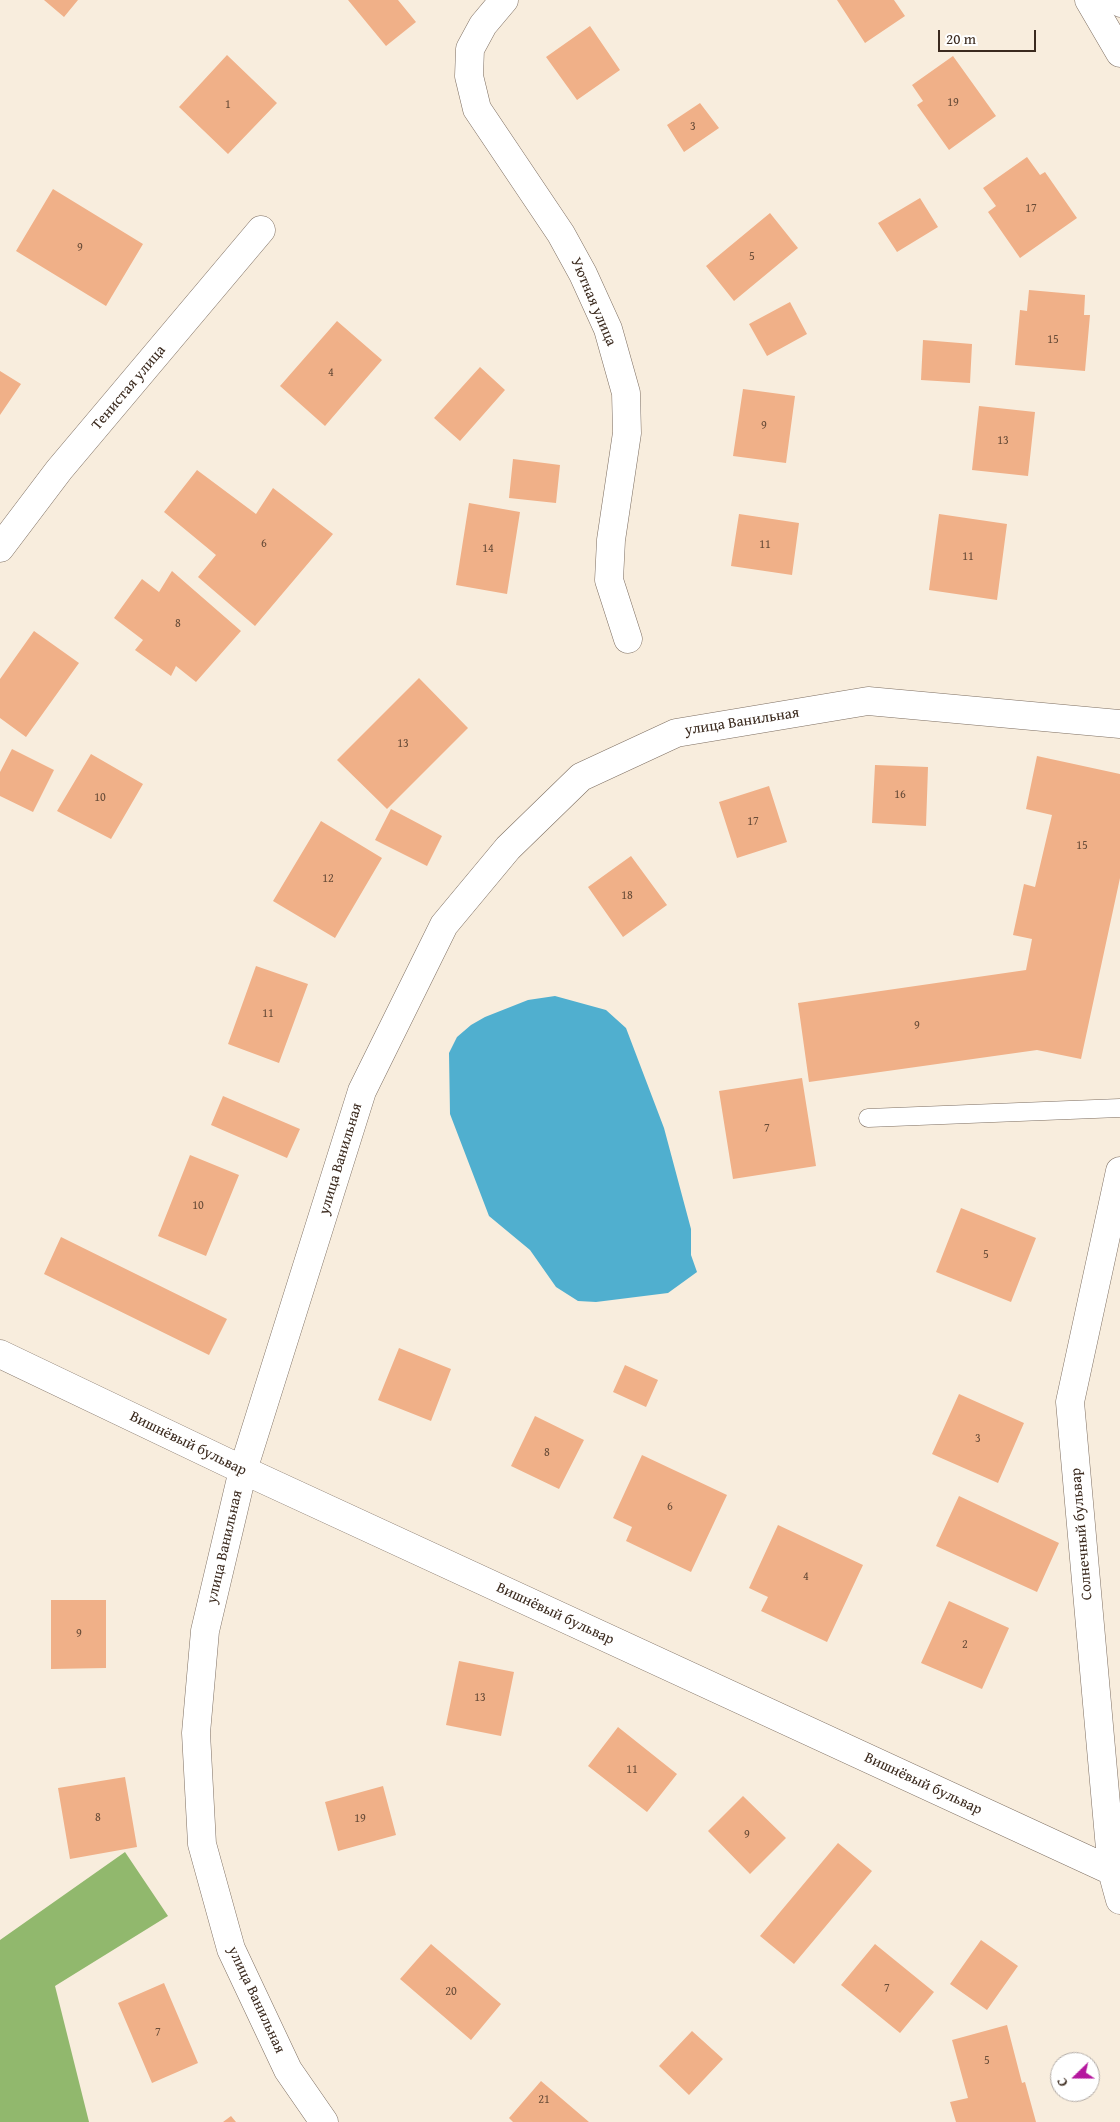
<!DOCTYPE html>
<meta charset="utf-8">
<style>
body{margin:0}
#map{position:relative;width:1120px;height:2122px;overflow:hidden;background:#f8eddd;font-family:"Gentium Book Plus",serif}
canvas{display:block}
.north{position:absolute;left:1050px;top:2052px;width:50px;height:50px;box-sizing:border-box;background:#fff;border:1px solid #b1aaa5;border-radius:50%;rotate:248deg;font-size:14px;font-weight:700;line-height:20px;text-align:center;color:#3b2a1e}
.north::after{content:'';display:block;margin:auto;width:18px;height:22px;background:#b5179e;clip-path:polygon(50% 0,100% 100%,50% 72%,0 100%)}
.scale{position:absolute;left:938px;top:30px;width:98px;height:22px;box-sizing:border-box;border:2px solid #3b2a1e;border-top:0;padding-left:6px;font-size:15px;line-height:18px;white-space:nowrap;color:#3b2a1e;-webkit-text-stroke:4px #fff;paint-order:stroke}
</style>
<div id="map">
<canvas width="1120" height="2122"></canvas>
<div class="north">С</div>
<div class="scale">20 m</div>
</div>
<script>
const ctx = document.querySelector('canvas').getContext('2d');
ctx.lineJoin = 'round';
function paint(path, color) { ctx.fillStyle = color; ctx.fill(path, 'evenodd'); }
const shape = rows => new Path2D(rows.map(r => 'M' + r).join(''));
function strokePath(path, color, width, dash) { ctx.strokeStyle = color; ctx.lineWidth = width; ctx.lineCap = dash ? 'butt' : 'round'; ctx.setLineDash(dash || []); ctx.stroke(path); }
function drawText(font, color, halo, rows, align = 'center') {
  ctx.font = font + ' "Gentium Book Plus",serif'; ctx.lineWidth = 5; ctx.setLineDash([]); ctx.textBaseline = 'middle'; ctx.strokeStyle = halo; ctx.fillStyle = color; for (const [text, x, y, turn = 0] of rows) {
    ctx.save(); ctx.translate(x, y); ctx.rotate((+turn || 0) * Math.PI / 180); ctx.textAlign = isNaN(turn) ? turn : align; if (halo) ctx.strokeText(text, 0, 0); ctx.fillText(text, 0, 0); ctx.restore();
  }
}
paint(shape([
 [125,1852,168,1916,55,1986,89,2122,0,2122,0,1940]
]), '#91b86d');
paint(shape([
 [555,996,606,1010,626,1028,664,1128,691,1229,691,1255,697,1272,668,1293,596,1302,578,1301,556,1287,530,1250,489,1216,450,1114,449,1053,457,1037,471,1025,485,1017,528,1000]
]), '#50afcf');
paint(shape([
 [44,0,78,0,64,17],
 [348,0,398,0,416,22,386,46],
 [837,0,894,0,905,16,865,43],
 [590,26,620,70,577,100,546,57],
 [227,55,277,103,228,154,179,107],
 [953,56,996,116,949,150,917,105,923,101,912,85],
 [700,103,719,128,684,152,667,125],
 [1027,157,1040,175,1045,172,1077,218,1020,258,988,212,996,206,983,188],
 [53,189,143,244,106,306,16,251],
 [920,198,938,227,897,252,878,223],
 [770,213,798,248,734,301,706,266],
 [1029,290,1085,295,1084,315,1090,315,1085,371,1015,365,1020,310,1027,311],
 [790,302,807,334,767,356,749,324],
 [337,321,382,360,325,426,280,386],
 [923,340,972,344,970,383,921,380],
 [480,367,505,390,460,441,434,418],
 [0,371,21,384,0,415],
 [743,389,795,396,786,463,733,456],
 [979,406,1035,412,1028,476,972,470],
 [513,459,560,465,556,503,509,498],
 [197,470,256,514,273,488,333,534,255,626,198,577,216,555,164,512],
 [469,503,520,512,507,594,456,585],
 [739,514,799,523,792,575,731,566],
 [939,514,1007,524,997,600,929,590],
 [172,571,241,631,196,682,176,666,171,676,135,650,143,640,114,618,142,579,159,592],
 [34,631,79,663,26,737,0,718,0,679],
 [419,678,468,728,387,809,337,760],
 [12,749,54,770,33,812,0,796,0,772],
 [91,754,143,784,111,839,57,811],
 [1037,756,1120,774,1120,878,1081,1059,1037,1050,809,1082,798,1003,1026,970,1032,939,1013,935,1024,884,1035,887,1052,815,1026,809],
 [875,765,928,767,926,826,872,823],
 [769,786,787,842,737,858,719,802],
 [391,809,442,836,427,866,375,840],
 [321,821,382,858,335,938,273,901],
 [631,856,667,905,623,937,588,887],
 [256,966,308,984,279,1063,228,1044],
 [802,1078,816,1166,733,1179,719,1091],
 [223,1096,300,1129,287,1158,211,1125],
 [190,1155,239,1175,206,1256,158,1236],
 [961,1208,1036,1238,1011,1302,936,1272],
 [61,1237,227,1319,209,1355,44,1274],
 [399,1348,451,1369,431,1421,378,1400],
 [625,1365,658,1380,646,1407,613,1392],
 [959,1394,1024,1423,998,1483,932,1454],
 [535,1416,584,1440,559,1489,511,1466],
 [642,1455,727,1495,691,1572,626,1541,632,1527,613,1518],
 [959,1496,1059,1543,1037,1592,936,1546],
 [778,1525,863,1565,827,1642,761,1611,768,1597,749,1588],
 [51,1600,106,1600,106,1668,51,1669],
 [949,1601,1009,1628,982,1689,921,1663],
 [459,1661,514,1672,501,1736,446,1725],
 [618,1727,677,1774,647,1812,588,1766],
 [125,1777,137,1847,70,1859,58,1788],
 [383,1786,396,1835,338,1851,325,1802],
 [743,1796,786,1838,750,1874,708,1831],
 [838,1843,872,1871,794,1964,760,1936],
 [981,1940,1018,1966,987,2010,950,1984],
 [431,1944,501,2004,471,2040,400,1979],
 [875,1944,934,1992,900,2033,841,1985],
 [164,1983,198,2063,152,2083,118,2003],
 [1007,2025,1022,2083,1025,2082,1036,2122,956,2122,950,2102,968,2098,952,2040],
 [692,2031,723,2059,689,2095,659,2066],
 [541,2081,589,2122,513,2122,509,2118],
 [231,2116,236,2122,223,2122]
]), '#f0b088');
const service = shape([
 [1104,0,1120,8],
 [868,1118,1120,1108]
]);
const minor = shape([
 [504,0,483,25,470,49,469,76,477,109,561,234,583,274,608,329,626,393,627,433,611,540,609,580,628,639],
 [1089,0,1120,53],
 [0,548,59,470,261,230],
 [1120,1171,1070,1402,1112,1871,1120,1900],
 [0,1354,243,1470,1112,1871],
 [324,2122,288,2070,231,1949,202,1844,196,1733,205,1631,243,1470,362,1091,444,925,508,848,581,777,676,733,868,701,1120,724]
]);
strokePath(service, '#7d6e61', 19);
strokePath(minor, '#7d6e61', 29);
strokePath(service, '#fff', 18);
strokePath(minor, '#fff', 28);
drawText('12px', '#684c38', null, [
 ["19",953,103],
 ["1",228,105],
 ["3",693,127],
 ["17",1031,209],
 ["9",80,248],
 ["5",752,257],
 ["15",1053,340],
 ["4",331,373],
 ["9",764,426],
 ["13",1003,441],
 ["6",264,544],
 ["11",765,545],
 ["14",488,549],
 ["11",968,557],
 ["8",178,624],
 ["13",403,744],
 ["16",900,795],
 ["10",100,798],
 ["17",753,822],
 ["15",1082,846],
 ["12",328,879],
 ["18",627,896],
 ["11",268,1014],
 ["9",917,1026],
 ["7",767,1129],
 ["10",198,1206],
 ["5",986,1255],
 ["3",978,1439],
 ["8",547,1453],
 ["6",670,1507],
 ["4",806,1577],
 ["9",79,1634],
 ["2",965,1645],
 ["13",480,1698],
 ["11",632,1770],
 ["8",98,1818],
 ["19",360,1819],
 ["9",747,1835],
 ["7",887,1989],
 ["20",451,1992],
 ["7",158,2033],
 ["5",987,2061],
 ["21",544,2100]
]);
drawText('15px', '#3b2a1e', '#fff', [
 ["Уютная улица",593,302,67],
 ["Тенистая улица",129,388,-50],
 ["улица Ванильная",742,722,-9],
 ["улица Ванильная",341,1159,-73],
 ["Вишнёвый бульвар",188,1444,26],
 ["Солнечный бульвар",1082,1534,-95],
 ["улица Ванильная",225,1547,-77],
 ["Вишнёвый бульвар",555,1614,25],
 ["Вишнёвый бульвар",923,1784,25],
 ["улица Ванильная",256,2000,65]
]);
</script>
